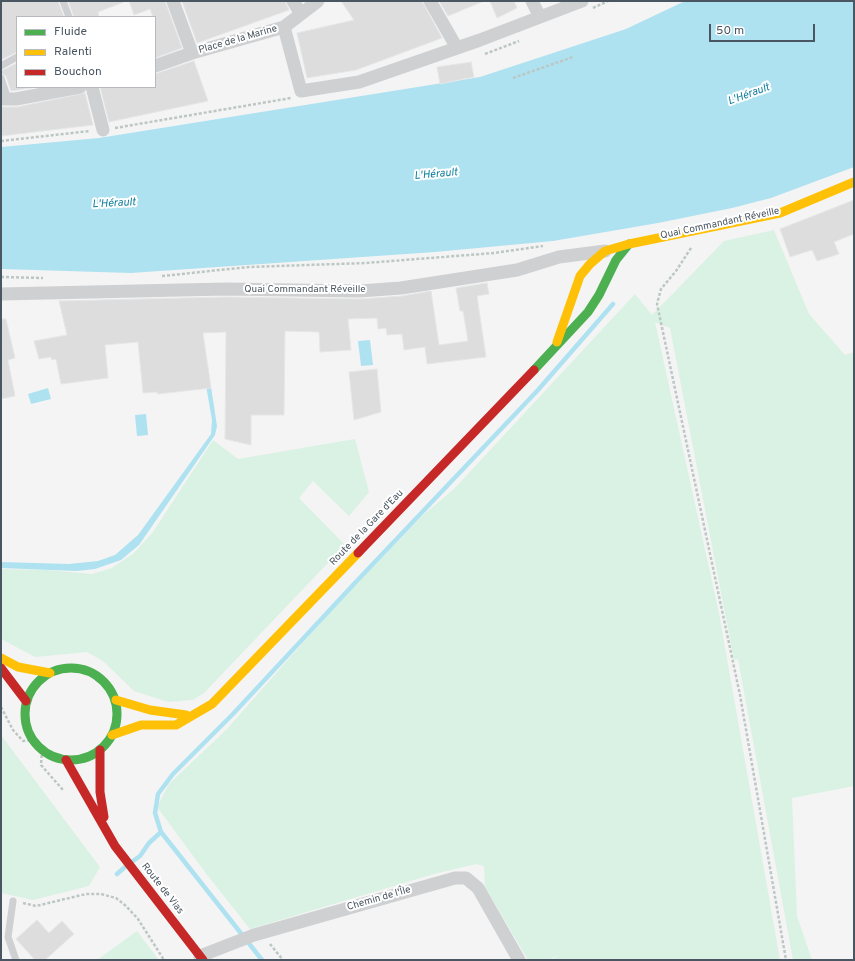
<!DOCTYPE html>
<meta charset="utf-8">
<style>
body{margin:0}
#map{position:relative;width:855px;height:961px;overflow:hidden;background:#f4f4f4;font-family:Overpass,sans-serif}
canvas{display:block}
.frame{position:absolute;inset:0;border:2px solid #4a5661;pointer-events:none}
.legend{position:absolute;left:16px;top:16px;width:140px;height:72px;box-sizing:border-box;background:#fff;border:1px solid #b7bbc0;margin:0;padding:5px 7px;list-style:none;font-size:12px;color:#4a5661}
.legend li{display:flex;align-items:center;gap:8px;height:20px}
.legend b{width:20px;border:1px solid #b7bbc0}
.scale{position:absolute;left:709px;top:24px;width:106px;height:18px;box-sizing:border-box;border:2px solid #4a5661;border-top:0;padding-left:5px;font-size:12px;line-height:14px;white-space:nowrap;color:#4a5661;-webkit-text-stroke:3px #fff;paint-order:stroke}
</style>
<div id="map">
<canvas width="855" height="961"></canvas>
<div class="frame"></div>
<ul class="legend">
<li><b style="height:5px;background:#4caf50"></b>Fluide</li>
<li><b style="height:5px;background:#ffc107"></b>Ralenti</li>
<li><b style="height:5px;background:#c62828"></b>Bouchon</li>
</ul>
<div class="scale">50 m</div>
</div>
<script>
const ctx = document.querySelector('canvas').getContext('2d');
ctx.lineJoin = 'round';
function paint(path, color) { ctx.fillStyle = color; ctx.fill(path, 'evenodd'); }
const shape = rows => new Path2D(rows.map(r => 'M' + r).join(''));
function strokePath(path, color, width, dash) { ctx.strokeStyle = color; ctx.lineWidth = width; ctx.lineCap = dash ? 'butt' : 'round'; ctx.setLineDash(dash || []); ctx.stroke(path); }
function drawText(font, color, halo, rows, align = 'center') {
  ctx.font = font + ' Overpass,sans-serif'; ctx.lineWidth = 4; ctx.setLineDash([]); ctx.textBaseline = 'middle'; ctx.strokeStyle = halo; ctx.fillStyle = color; for (const [text, x, y, turn = 0] of rows) {
    ctx.save(); ctx.translate(x, y); ctx.rotate((+turn || 0) * Math.PI / 180); ctx.textAlign = isNaN(turn) ? turn : align; if (halo) ctx.strokeText(text, 0, 0); ctx.fillText(text, 0, 0); ctx.restore();
  }
}
paint(shape([
 [774,230,809,314,845,355,854,352,854,786,792,798,797,916,812,960,793,960,738,659,734,660,670,328,655,322,719,613,780,960,552,960,558,955,549,960,528,960,485,887,484,866,476,864,434,874,250,929,208,876,157,807,169,784,227,729,328,614,421,517,454,489,635,294,652,315,724,241],
 [355,439,369,492,349,516,313,481,299,498,345,545,204,693,193,700,168,702,134,691,103,661,87,652,35,657,1,639,1,569,48,570,92,574,112,568,134,553,153,532,213,440,238,459],
 [1,735,100,867,89,886,33,900,1,893],
 [137,931,159,960,97,960]
]), '#d9f2e3');
paint(shape([
 [685,1,854,1,854,167,771,198,732,208,658,223,553,241,435,252,131,273,1,269,1,147,99,138,480,77,626,29],
 [370,340,373,365,361,366,358,341],
 [208,367,217,426,215,435,139,545,121,560,95,569,77,571,1,568,1,562,69,564,98,561,115,555,138,535,211,434,212,420,203,368],
 [48,388,51,399,31,404,28,394],
 [146,414,148,435,137,436,135,415]
]), '#aee2f0');
strokePath(shape([
 [133,861,140,856,149,843,161,832],
 [117,874,125,867],
 [262,960,161,832,155,813,158,794,173,774,232,715,353,585,538,390,613,304]
]), '#aee2f0', 4.5);
const building = shape([
 [1,1,58,1,64,17,17,17,17,52,1,60,1,1],
 [68,1,124,1,124,2,98,12,99,17,74,17,68,1],
 [129,1,165,1,182,48,155,58,155,17,153,17,150,9,134,15,129,1],
 [182,1,285,1,289,10,197,43,182,1],
 [341,1,422,1,442,38,356,70,307,78,297,33,354,20,341,1],
 [439,1,484,1,448,16,439,1],
 [490,1,514,1,517,8,497,18,490,1],
 [194,61,208,101,109,122,100,87,155,87,155,74,194,61],
 [471,62,474,77,440,84,437,67,471,62],
 [17,63,17,87,37,87,11,91,6,76,1,73,1,71,17,63],
 [85,93,93,125,1,136,1,107,17,107,85,93],
 [854,200,854,234,834,242,839,254,817,261,812,250,790,257,780,229,854,200],
 [487,283,489,294,477,296,486,357,427,364,425,347,404,350,402,334,387,335,386,328,378,329,377,318,348,319,351,350,320,352,319,332,285,331,284,415,251,415,251,445,225,439,226,332,203,333,211,388,158,394,157,392,143,393,138,342,105,345,108,378,61,384,56,359,52,360,51,357,39,359,34,341,67,335,59,301,226,297,360,299,402,296,431,291,439,345,468,341,463,311,460,311,456,288,487,283],
 [1,319,6,319,15,358,8,360,15,396,1,399,1,319],
 [377,369,381,412,354,420,349,372,377,369],
 [37,920,49,933,62,921,74,934,45,960,35,960,16,939,37,920]
]);
paint(building, '#ddddde');
strokePath(building, '#e5e6e7', 1);
strokePath(shape([
 [593,8,608,1],
 [485,54,519,41],
 [513,78,573,57],
 [115,128,291,98],
 [1,141,90,131],
 [691,248,676,271,661,289,657,304,740,695,786,960],
 [162,276,249,267,366,263,494,253,543,246],
 [1,277,43,278],
 [1,707,13,730,23,741,33,740],
 [42,750,41,765,63,790],
 [23,903,36,906,86,894,101,894,116,898,126,906,138,919,164,960],
 [270,944,283,960]
]), '#bcc7c4', 2.5, [3, 2]);
strokePath(shape([
 [63,1,69,17],
 [1,66,17,57],
 [1,78,8,99],
 [13,901,8,937,16,960]
]), '#ced0d2', 7);
strokePath(shape([
 [173,1,192,53],
 [293,1,301,14],
 [430,1,457,48],
 [532,1,540,17],
 [284,27,318,1],
 [155,66,192,53,284,27,301,91,359,82,480,40,582,1],
 [92,87,103,130],
 [1,99,16,99,80,87],
 [1,294,226,289,360,291,401,288,517,270,559,257,605,251],
 [200,956,254,935,455,878,466,878,478,888,519,960]
]), '#ced0d2', 13);
strokePath(shape([
 [534,370,588,312,599,295,616,260,629,244],
 '25 714a46 46 0 1 1 92 0a46 46 0 1 1-92 0Z'
]), '#4caf50', 9);
strokePath(shape([
 [557,342,580,276,590,264,605,251,629,244,780,213,854,182],
 [1,658,18,667,50,673],
 [116,700,150,710,186,715],
 [112,735,141,725,176,725,212,704,358,553]
]), '#ffc107', 9);
strokePath(shape([
 [358,553,534,370],
 [1,668,26,701],
 [100,750,100,792,104,817],
 [66,760,115,846,203,960]
]), '#c62828', 9);
drawText('10px', '#4a5661', '#fff', [
 ["Place de la Marine",238,40,-16],
 ["Quai Commandant Réveille",720,224,-12],
 ["Quai Commandant Réveille",305,290],
 ["Route de la Gare d'Eau",367,528,-46],
 ["Route de Vias",162,889,52],
 ["Chemin de l'Île",379,899,-16]
]);
drawText('italic 11px', '#0c7c9b', '#fff', [
 ["L'Hérault",749,95,-20],
 ["L'Hérault",436,175,-5],
 ["L'Hérault",114,204,-3]
]);
</script>
